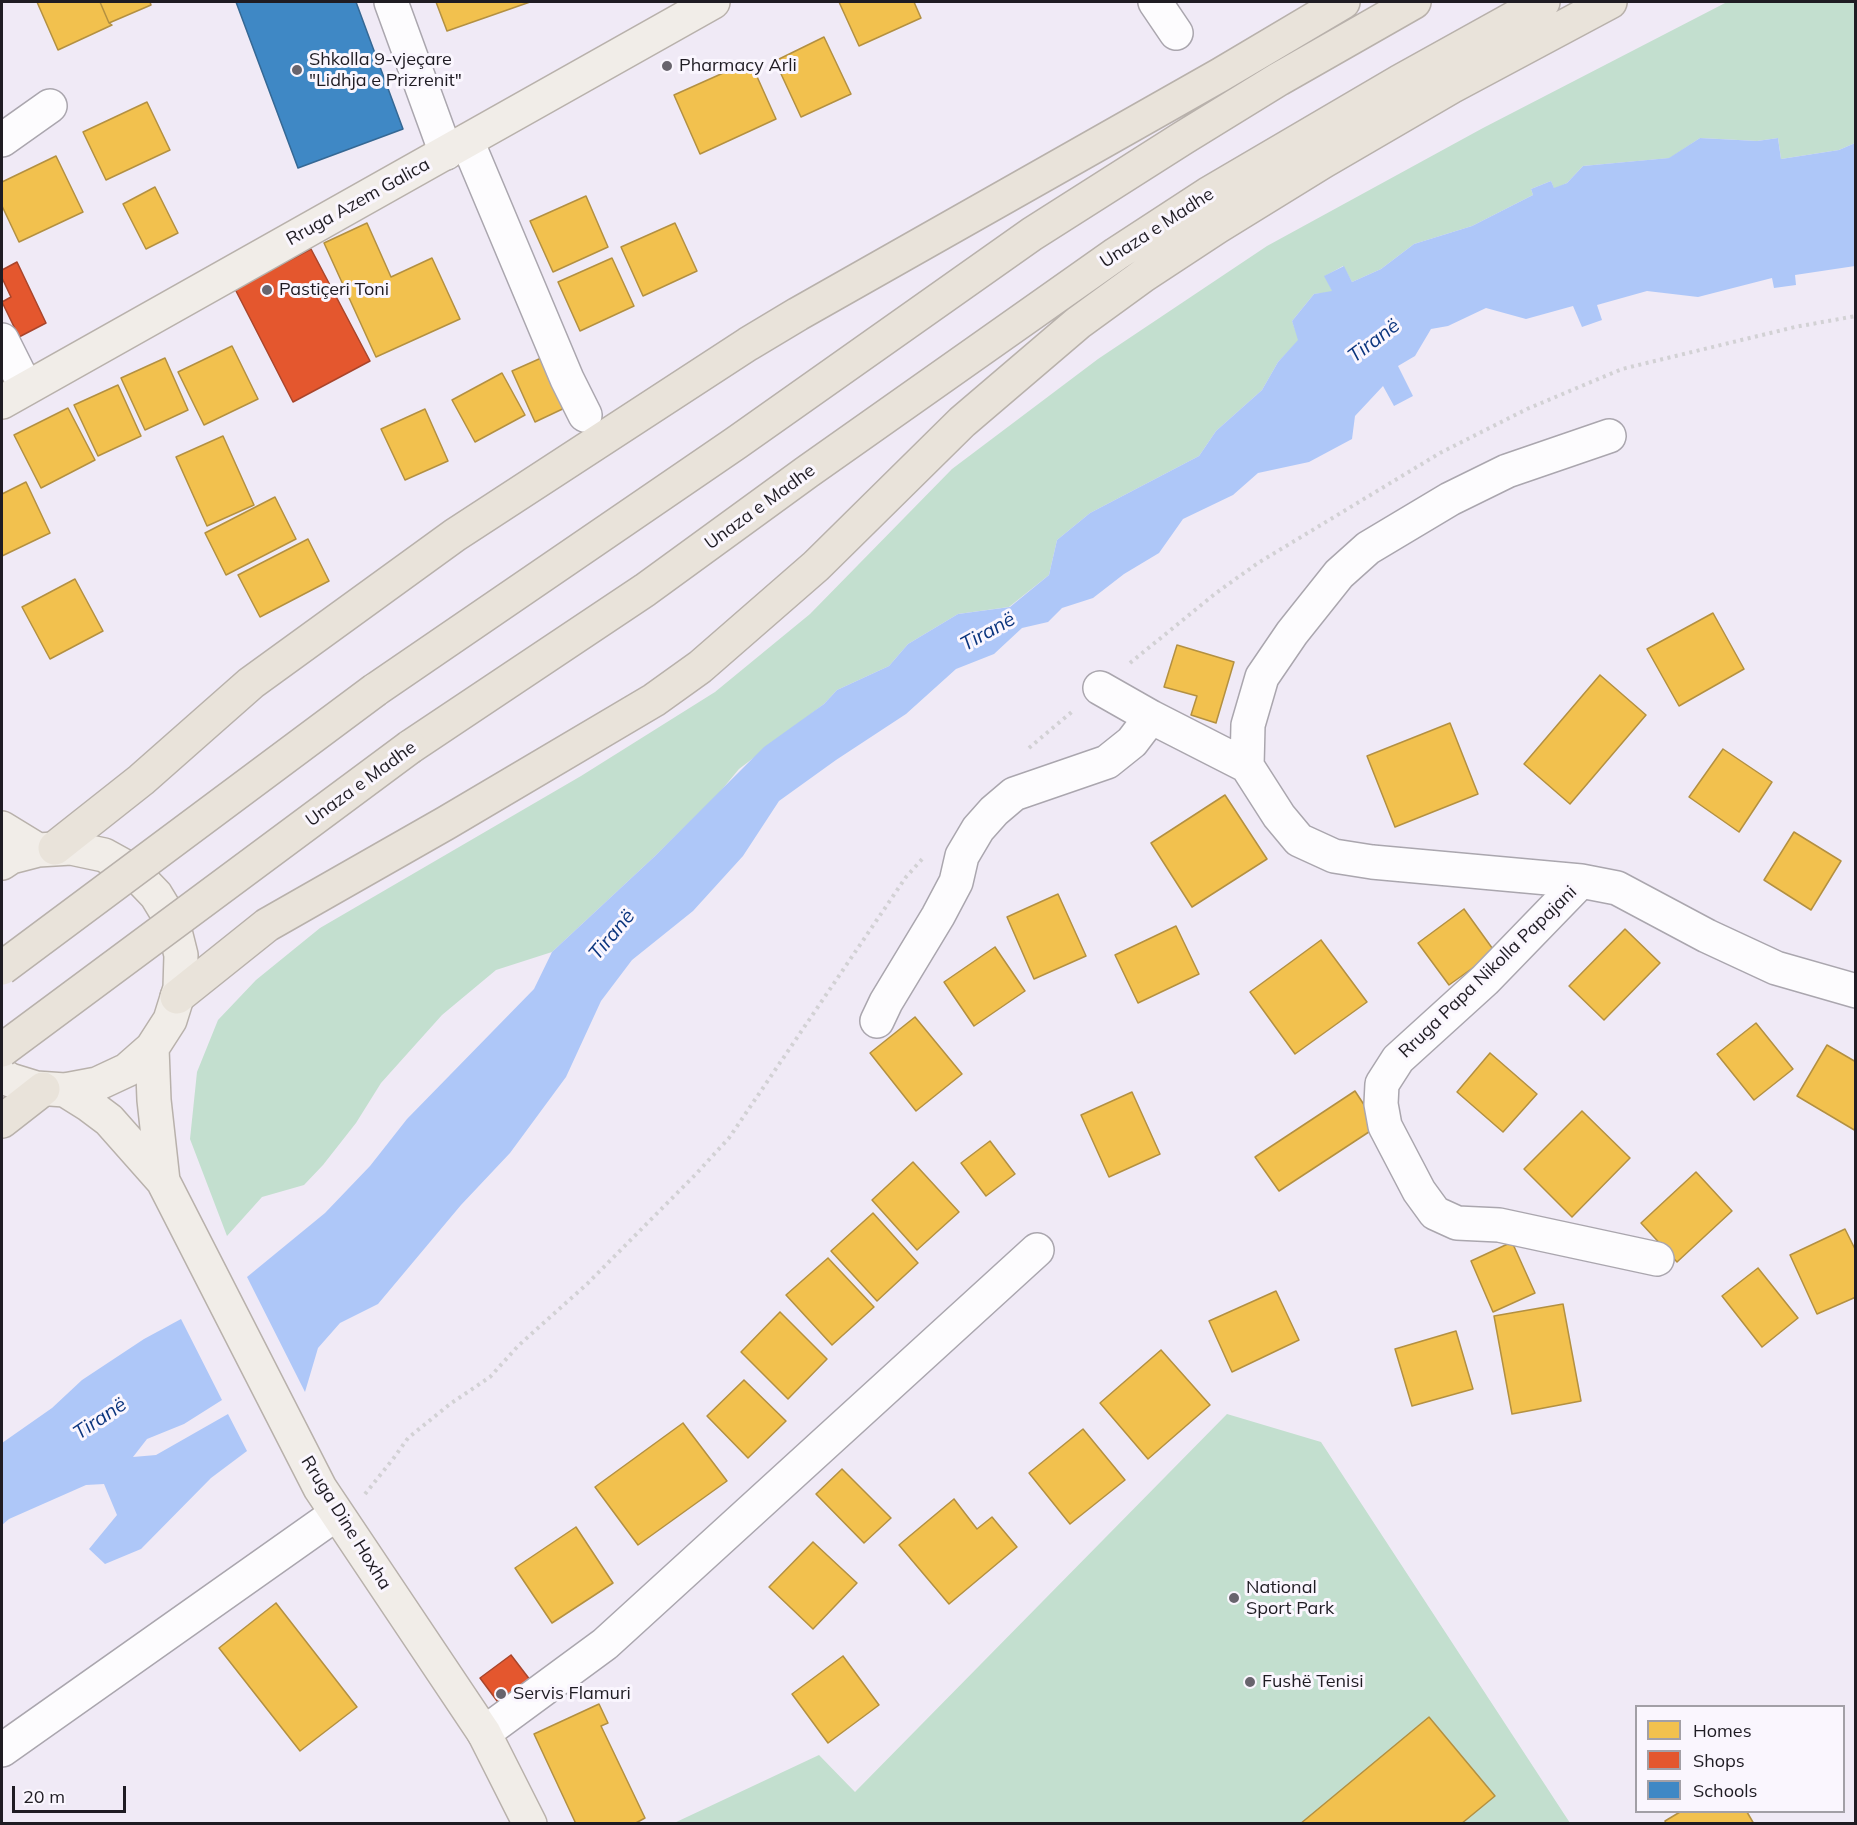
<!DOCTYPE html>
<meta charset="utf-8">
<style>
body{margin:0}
#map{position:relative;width:1857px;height:1825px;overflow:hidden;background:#f0eaf6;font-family:Mulish,sans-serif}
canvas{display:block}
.frame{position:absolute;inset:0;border:3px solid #1f1c23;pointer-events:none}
.legend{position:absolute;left:1635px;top:1705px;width:210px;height:108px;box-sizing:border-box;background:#faf6fe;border:2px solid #a29fa6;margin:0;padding:8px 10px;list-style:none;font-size:18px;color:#1f1c23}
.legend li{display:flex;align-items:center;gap:12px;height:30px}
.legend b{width:30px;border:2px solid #a29fa6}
.scale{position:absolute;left:12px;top:1786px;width:114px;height:27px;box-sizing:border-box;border:3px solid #1f1c23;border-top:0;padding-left:8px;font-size:18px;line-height:21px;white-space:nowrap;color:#1f1c23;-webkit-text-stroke:4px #faf6fe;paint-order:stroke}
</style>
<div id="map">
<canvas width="1857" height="1825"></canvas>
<div class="frame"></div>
<ul class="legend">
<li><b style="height:16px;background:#f2c14e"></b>Homes</li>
<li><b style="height:16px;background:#e4572e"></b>Shops</li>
<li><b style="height:16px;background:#3f88c5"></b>Schools</li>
</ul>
<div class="scale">20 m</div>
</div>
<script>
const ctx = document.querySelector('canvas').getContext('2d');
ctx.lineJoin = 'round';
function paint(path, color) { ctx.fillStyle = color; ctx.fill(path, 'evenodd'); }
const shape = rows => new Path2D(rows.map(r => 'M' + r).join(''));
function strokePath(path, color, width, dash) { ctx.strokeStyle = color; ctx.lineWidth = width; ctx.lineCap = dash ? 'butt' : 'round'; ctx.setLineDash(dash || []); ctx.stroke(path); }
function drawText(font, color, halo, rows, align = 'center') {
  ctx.font = font + ' Mulish,sans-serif'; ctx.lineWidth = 6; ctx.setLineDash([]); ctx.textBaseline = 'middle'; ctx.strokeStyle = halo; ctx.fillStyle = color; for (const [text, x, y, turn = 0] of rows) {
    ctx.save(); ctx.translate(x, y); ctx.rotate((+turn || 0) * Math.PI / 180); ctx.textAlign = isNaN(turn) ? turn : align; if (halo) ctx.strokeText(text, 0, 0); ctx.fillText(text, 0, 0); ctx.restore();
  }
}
paint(shape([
 [1727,2,1855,2,1855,143,1839,150,1781,159,1778,138,1757,141,1700,138,1670,158,1583,166,1567,183,1554,189,1551,181,1531,189,1533,195,1472,226,1414,244,1381,269,1352,282,1343,266,1325,276,1333,292,1314,294,1292,321,1299,340,1278,362,1262,390,1216,431,1199,456,1090,513,1057,540,1049,575,1009,607,958,614,908,644,889,666,837,690,824,704,739,769,719,793,655,856,552,952,496,970,442,1015,381,1083,356,1123,323,1165,304,1185,262,1197,227,1236,190,1139,197,1072,218,1020,256,980,320,928,581,776,715,692,810,614,952,469,1098,359,1267,246,1483,128],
 [1227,1414,1321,1442,1570,1823,672,1824,819,1755,855,1792]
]), '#c3dfcf');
paint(shape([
 [1700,138,1757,141,1778,138,1781,159,1839,150,1855,143,1855,266,1795,275,1796,285,1774,288,1772,278,1698,297,1647,291,1597,305,1602,320,1582,327,1573,306,1526,319,1486,308,1448,326,1431,329,1415,356,1398,366,1413,396,1394,406,1383,386,1355,416,1352,439,1309,462,1258,473,1233,495,1183,519,1159,553,1124,574,1093,598,1062,608,1048,622,1022,628,994,654,956,669,906,714,836,760,779,801,743,856,693,911,632,960,601,1001,566,1077,510,1153,461,1205,378,1304,340,1323,318,1348,305,1392,247,1277,325,1213,370,1166,407,1119,534,989,552,952,655,856,764,747,824,704,837,690,889,666,908,644,958,614,1010,607,1049,575,1057,540,1090,513,1199,456,1216,431,1262,390,1278,362,1298,340,1292,321,1314,294,1332,291,1324,276,1344,266,1352,282,1381,269,1414,244,1472,226,1533,195,1531,189,1551,181,1554,188,1567,183,1583,166,1669,158],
 [181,1319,222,1400,184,1424,147,1439,133,1457,156,1455,228,1414,247,1451,211,1478,141,1549,105,1564,89,1549,117,1515,104,1484,86,1485,9,1519,2,1525,2,1443,52,1408,82,1380,144,1339]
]), '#aec7f8');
const homes = shape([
 [37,2,100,2,109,23,112,25,58,50,37,2],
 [100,2,150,2,151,5,109,23,100,2],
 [436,2,530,2,447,31,436,2],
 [839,2,914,2,921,18,859,46,839,2],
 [824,37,851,94,801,117,775,61,824,37],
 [750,61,776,119,700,154,674,95,750,61],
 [147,102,170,150,106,180,83,132,147,102],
 [56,156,83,212,19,242,2,206,2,182,56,156],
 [155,187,178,233,146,249,123,204,155,187],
 [586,196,608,247,553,272,530,221,586,196],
 [367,223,391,277,432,258,460,319,376,357,324,243,367,223],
 [675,223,697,271,643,296,621,247,675,223],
 [612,258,634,306,580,331,558,282,612,258],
 [232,346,258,399,204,425,178,372,232,346],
 [548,355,571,405,535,422,512,371,548,355],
 [165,358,188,410,145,430,121,378,165,358],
 [502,373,525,415,475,442,452,400,502,373],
 [118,385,141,436,98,456,74,405,118,385],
 [68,408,95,460,41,488,14,435,68,408],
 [425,409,448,461,405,480,381,429,425,409],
 [223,436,254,505,207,526,176,457,223,436],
 [26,482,50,533,2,556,2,494,26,482],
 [275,497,296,539,226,575,205,533,275,497],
 [308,539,329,581,260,617,238,575,308,539],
 [75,579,103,631,50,659,22,607,75,579],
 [1713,613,1744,669,1679,706,1647,649,1713,613],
 [1177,645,1234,662,1216,723,1191,715,1197,696,1164,687,1177,645],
 [1600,675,1646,715,1570,804,1524,764,1600,675],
 [1450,723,1478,794,1395,827,1367,756,1450,723],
 [1723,749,1772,782,1739,832,1689,797,1723,749],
 [1225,795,1267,859,1192,907,1151,843,1225,795],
 [1794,832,1841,861,1811,910,1764,880,1794,832],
 [1058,894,1086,956,1034,979,1007,917,1058,894],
 [1464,909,1495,952,1449,985,1418,943,1464,909],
 [1176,926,1199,974,1138,1003,1115,955,1176,926],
 [1625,929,1660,963,1604,1020,1569,986,1625,929],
 [1321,940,1367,1002,1295,1054,1250,992,1321,940],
 [995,947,1025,991,974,1026,944,982,995,947],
 [915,1017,962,1074,916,1111,870,1053,915,1017],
 [1756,1023,1793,1069,1754,1100,1717,1054,1756,1023],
 [1827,1045,1856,1062,1856,1131,1797,1096,1827,1045],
 [1490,1053,1537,1094,1503,1132,1457,1092,1490,1053],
 [1355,1091,1378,1126,1279,1191,1255,1157,1355,1091],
 [1132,1092,1160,1154,1109,1177,1081,1115,1132,1092],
 [1582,1111,1630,1158,1572,1217,1524,1169,1582,1111],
 [990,1141,1015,1174,986,1196,961,1163,990,1141],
 [913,1162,959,1212,917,1250,872,1200,913,1162],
 [1696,1172,1732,1211,1677,1262,1641,1223,1696,1172],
 [873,1213,918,1263,877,1301,831,1251,873,1213],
 [1845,1229,1856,1251,1856,1297,1817,1314,1790,1255,1845,1229],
 [1512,1242,1535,1293,1493,1312,1471,1261,1512,1242],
 [828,1258,874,1307,832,1345,786,1295,828,1258],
 [1758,1268,1798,1318,1762,1347,1722,1296,1758,1268],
 [1276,1291,1299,1340,1232,1372,1209,1321,1276,1291],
 [1563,1304,1581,1401,1512,1414,1494,1316,1563,1304],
 [780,1312,827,1359,788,1399,741,1352,780,1312],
 [1456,1331,1473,1389,1412,1406,1395,1349,1456,1331],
 [1161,1350,1210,1405,1148,1459,1100,1403,1161,1350],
 [744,1380,786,1421,748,1458,707,1416,744,1380],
 [683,1423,727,1481,638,1545,595,1487,683,1423],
 [1083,1429,1125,1480,1070,1524,1029,1473,1083,1429],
 [842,1469,891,1518,864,1543,816,1494,842,1469],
 [954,1499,977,1529,992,1517,1017,1547,949,1604,899,1545,954,1499],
 [576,1527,613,1583,552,1623,515,1568,576,1527],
 [813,1542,857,1583,813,1629,769,1587,813,1542],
 [276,1603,357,1707,300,1751,219,1648,276,1603],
 [843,1656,879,1705,828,1743,792,1694,843,1656],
 [599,1704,608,1723,601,1726,645,1818,634,1824,576,1824,534,1734,599,1704],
 [1429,1717,1495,1796,1461,1824,1300,1824,1429,1717],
 [1680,1812,1747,1812,1754,1824,1666,1824,1665,1821,1680,1812]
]);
paint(homes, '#f2c14e');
strokePath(homes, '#b39041', 1.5);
const shops = shape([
 [311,249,370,361,293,402,235,289,311,249],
 [17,262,46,323,19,337,2,302,11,297,2,278,2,270,17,262],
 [511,1655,537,1689,506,1713,480,1678,511,1655]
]);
paint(shops, '#e4572e');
strokePath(shops, '#a9452b', 1.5);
const schools = shape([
 [236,2,356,2,403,129,298,168,236,2]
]);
paint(schools, '#3f88c5');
strokePath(schools, '#356894', 1.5);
const minor = shape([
 [391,2,446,153],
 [1155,2,1176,33],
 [2,140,50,106],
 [467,141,567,379,585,415],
 [2,340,26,388],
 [1100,688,1151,717],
 [1247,766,1248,725,1262,677,1292,633,1339,574,1368,548,1450,499,1507,471,1609,436],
 [1581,881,1485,980,1398,1059,1382,1084,1381,1104,1385,1126,1419,1191,1435,1213,1457,1223,1499,1225,1657,1259],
 [877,1021,886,1002,938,916,956,882,962,856,978,829,994,811,1014,794,1107,762,1132,742,1151,717,1247,766,1279,816,1299,840,1334,856,1372,862,1581,881,1617,888,1707,936,1776,968,1856,991],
 [484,1733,605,1644,1037,1250],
 [2,1750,336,1514]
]);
const major = shape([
 [2,402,713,2],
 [2,828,38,850],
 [2,863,11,857,38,850,71,848,104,855,133,871,156,895,173,923,181,955,180,988,170,1020,152,1048,127,1070,97,1084,65,1090,36,1088,10,1080,2,1075],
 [152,1048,154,1100,163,1181],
 [65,1090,89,1105,109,1120,163,1181,320,1488,484,1733,530,1824]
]);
const highway = shape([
 [375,690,736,443,1032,234,1183,138,1279,79,1414,2],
 [410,747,645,590,807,472,1116,254,1208,194,1399,82,1543,2],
 [55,848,141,780,251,683,455,535,748,344,798,314,1220,75,1343,2],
 [177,997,267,925,446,823,654,700,700,667,816,566,962,422,1078,323,1144,275,1217,227,1324,161,1451,87,1610,2],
 [2,1121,43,1089]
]);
strokePath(minor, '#aaa6ae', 36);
strokePath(major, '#b8b1ab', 36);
strokePath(highway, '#b8b1ab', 36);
strokePath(shape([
 [1130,663,1216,593,1258,563,1440,453,1527,409,1622,369,1795,327,1856,316],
 [1029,748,1074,710],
 [365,1494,393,1459,408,1438,450,1404,490,1377,518,1346,587,1284,695,1175,729,1138,906,877,924,857]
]), '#d2d1d4', 4, [3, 4.5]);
strokePath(minor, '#fdfcfe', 33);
strokePath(major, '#f1ede8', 33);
strokePath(highway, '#e9e3da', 33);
const highwayBridge = shape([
 [2,968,375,690],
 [2,1050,410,747]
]);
strokePath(highwayBridge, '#b8b1ab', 36, []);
strokePath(highwayBridge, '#e9e3da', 33);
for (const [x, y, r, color] of [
 [667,66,6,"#68646d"],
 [297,70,6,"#68646d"],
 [267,290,6,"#68646d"],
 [1234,1598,6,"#68646d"],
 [1250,1682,6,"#68646d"],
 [501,1694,6,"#68646d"]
]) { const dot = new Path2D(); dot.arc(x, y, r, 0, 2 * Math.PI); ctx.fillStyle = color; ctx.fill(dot); strokePath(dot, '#faf6fe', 2); }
drawText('18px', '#1f1c23', '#faf6fe', [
 ["Shkolla 9-vjeçare",309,60],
 ["\"Lidhja e Prizrenit\"",309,81],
 ["Pharmacy Arli",679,66],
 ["Pastiçeri Toni",279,290],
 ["National",1246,1588],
 ["Sport Park",1246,1609],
 ["Fushë Tenisi",1262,1682],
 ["Servis Flamuri",513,1694]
], 'left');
drawText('18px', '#1f1c23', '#faf6fe', [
 ["Rruga Azem Galica",358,202,-29],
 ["Unaza e Madhe",1157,228,-33],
 ["Unaza e Madhe",760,507,-36],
 ["Unaza e Madhe",361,784,-36],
 ["Rruga Papa Nikolla Papajani",1488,972,-44],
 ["Rruga Dine Hoxha",346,1523,58]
]);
drawText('italic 20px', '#0b357e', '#faf6fe', [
 ["Tiranë",1374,341,-37],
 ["Tiranë",988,632,-29],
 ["Tiranë",612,935,-50],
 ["Tiranë",100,1419,-34]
]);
</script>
